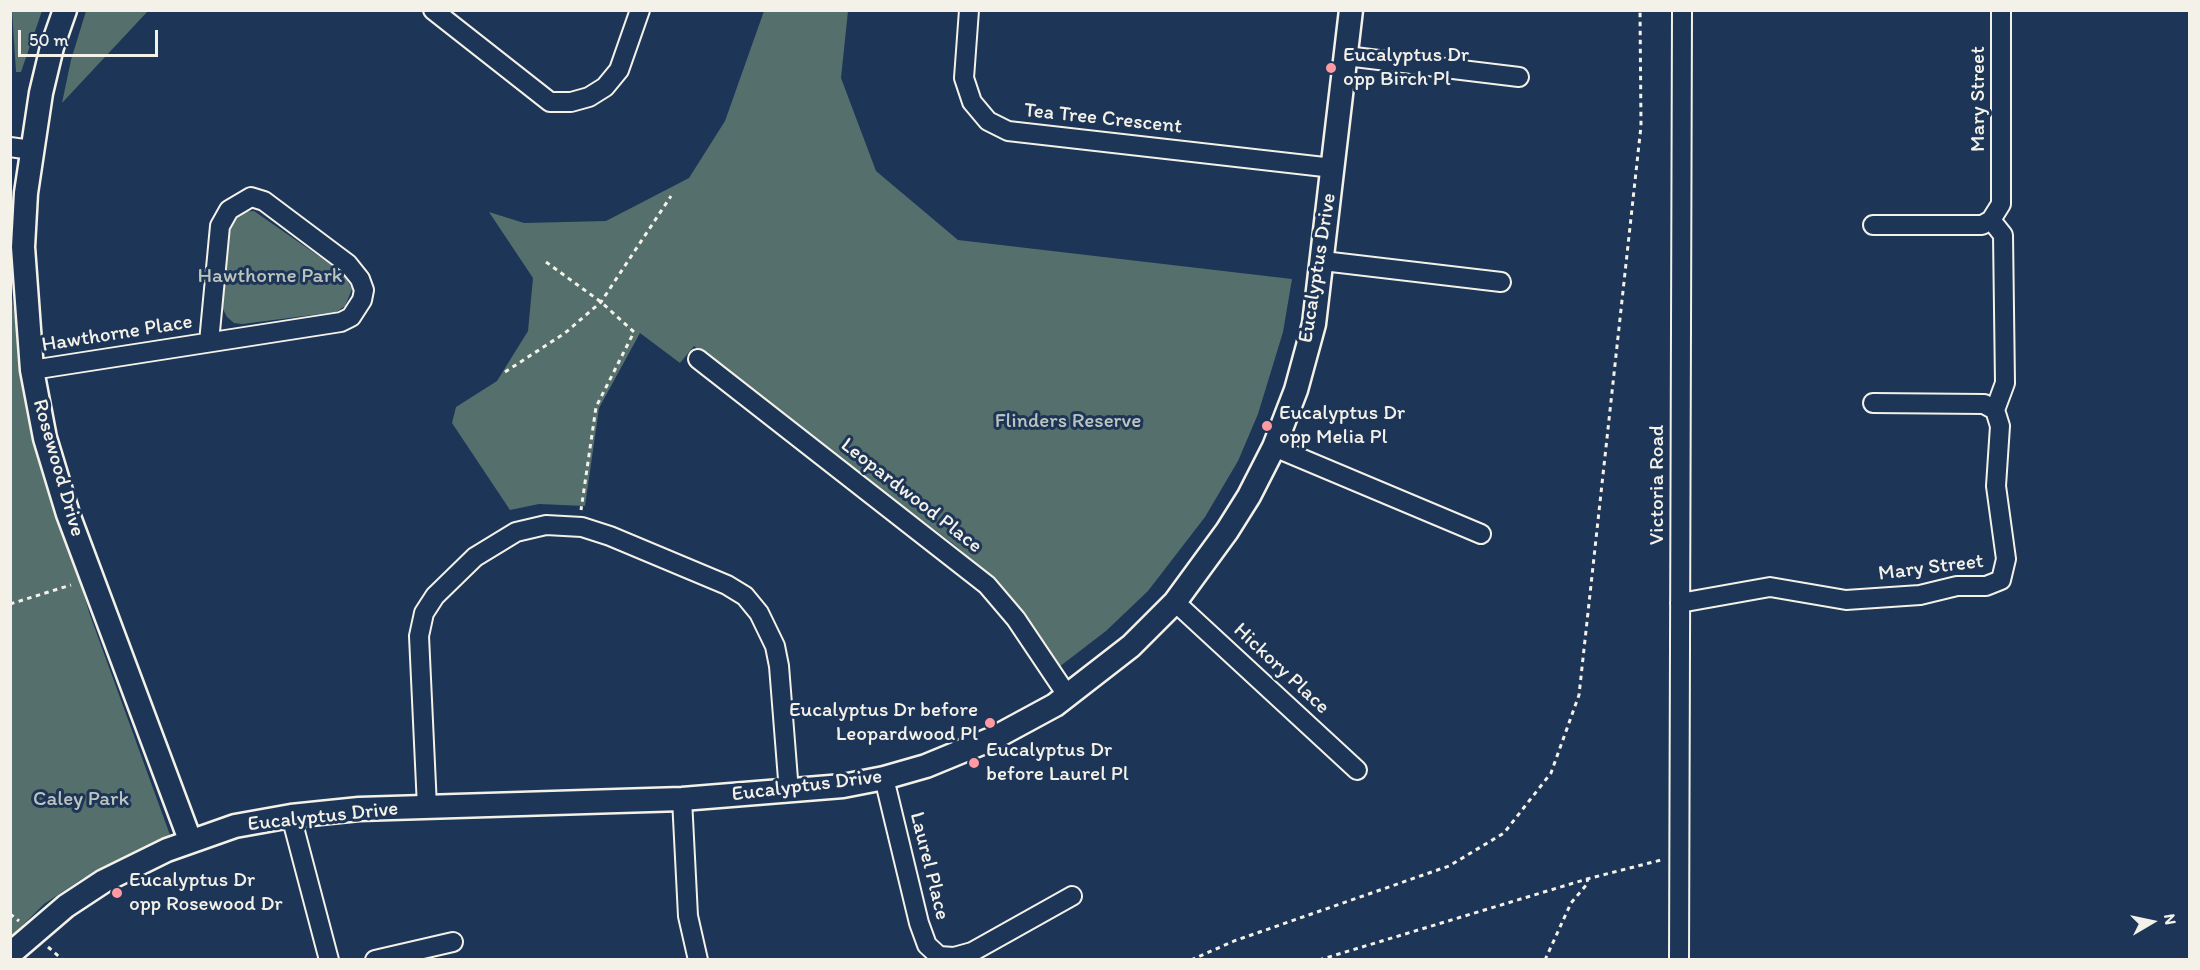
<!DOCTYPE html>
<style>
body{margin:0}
#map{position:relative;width:2200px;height:970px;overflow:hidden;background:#1d3557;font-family:Itim,sans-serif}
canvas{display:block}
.frame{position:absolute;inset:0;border:12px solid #f4f1e8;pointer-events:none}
.north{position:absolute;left:2122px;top:892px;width:60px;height:60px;-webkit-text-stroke:4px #1d3557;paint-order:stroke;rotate:81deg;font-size:16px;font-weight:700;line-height:24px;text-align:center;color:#f4f1e8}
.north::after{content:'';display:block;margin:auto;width:21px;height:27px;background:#f4f1e8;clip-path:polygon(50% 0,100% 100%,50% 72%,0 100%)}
.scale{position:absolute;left:18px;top:30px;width:140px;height:27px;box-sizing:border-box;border:3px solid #f4f1e8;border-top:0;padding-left:8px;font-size:18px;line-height:21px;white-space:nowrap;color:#f4f1e8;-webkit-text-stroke:4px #1d3557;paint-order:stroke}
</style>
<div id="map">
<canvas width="2200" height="970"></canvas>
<div class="frame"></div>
<div class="north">N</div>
<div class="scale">50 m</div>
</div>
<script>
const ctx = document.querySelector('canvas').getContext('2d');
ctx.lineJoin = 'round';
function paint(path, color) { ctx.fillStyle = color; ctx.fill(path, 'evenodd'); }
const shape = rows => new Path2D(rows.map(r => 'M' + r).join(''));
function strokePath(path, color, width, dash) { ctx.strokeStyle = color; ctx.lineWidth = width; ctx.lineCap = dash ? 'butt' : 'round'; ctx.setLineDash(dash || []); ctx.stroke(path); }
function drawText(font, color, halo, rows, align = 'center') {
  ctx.font = font + ' Itim,sans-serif'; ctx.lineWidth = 6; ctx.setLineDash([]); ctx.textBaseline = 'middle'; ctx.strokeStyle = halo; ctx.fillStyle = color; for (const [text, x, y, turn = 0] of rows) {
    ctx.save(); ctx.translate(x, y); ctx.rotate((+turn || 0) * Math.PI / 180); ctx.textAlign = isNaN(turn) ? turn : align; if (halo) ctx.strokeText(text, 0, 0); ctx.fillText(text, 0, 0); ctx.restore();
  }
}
paint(shape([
 [12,11,42,11,21,72,16,72],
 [86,11,148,11,62,103,71,60],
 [764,11,848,11,841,78,876,171,958,240,1292,279,1283,332,1258,414,1238,461,1205,517,1148,591,1106,631,1059,667,1029,620,996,581,956,546,694,346,680,363,640,333,599,408,585,506,539,504,510,510,452,423,456,407,497,381,528,331,533,278,489,212,524,223,606,221,689,178,725,121],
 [254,211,343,273,352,289,345,306,336,312,242,324,234,323,227,317,222,307,231,224,243,212],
 [10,284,30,417,90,615,170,835,82,879,44,904,11,937]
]), '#556f6c');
const minor = shape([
 [433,10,550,102,571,102,589,97,605,87,619,70,640,10],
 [969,10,964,78,972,102,988,121,1008,131,1333,168],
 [1346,56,1519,77],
 [10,147,31,150],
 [1873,225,1982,225,1991,220,2001,204,2001,10],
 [1323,261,1501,282],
 [698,359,987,585,1016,619,1067,695],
 [32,370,341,322,351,317,362,300,364,290,360,279,348,264,264,201,251,197,229,210,220,226,209,342],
 [1873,403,1984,404,1995,410],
 [1274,447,1481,534],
 [1175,602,1357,770],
 [1680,603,1770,587,1846,600,1920,595,1957,586,1986,586,2001,580,2006,559,1996,486,2000,426,1995,410,2005,383,2003,235,1991,220],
 [884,778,919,923,927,945,939,956,954,957,972,952,1072,896],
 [682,799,688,916,698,960],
 [427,807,419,636,424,613,435,596,475,557,516,532,546,525,582,527,610,536,727,585,745,596,759,613,775,646,779,666,789,792],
 [291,816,329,960],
 [375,960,453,942],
 [1679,960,1682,10]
]);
const tertiary = shape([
 [65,10,52,47,41,93,26,193,23,247,32,370,45,438,68,514,190,840],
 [10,954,66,906,104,881,167,850,235,826,291,816,359,809,682,799,843,786,884,778,926,766,994,738,1055,705,1131,646,1175,602,1227,531,1249,496,1274,447,1296,390,1314,324,1351,10]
]);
strokePath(minor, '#f4f1e8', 22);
strokePath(tertiary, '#f4f1e8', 27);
strokePath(shape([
 [546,262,601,302,634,332,596,407,581,510],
 [505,372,565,333,601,302,671,196],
 [10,604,71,585],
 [10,914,19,921],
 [48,947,63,960],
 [1191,960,1234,941,1449,866,1504,833,1551,773,1579,695,1641,126,1640,10],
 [1319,960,1587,879,1661,860],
 [1545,960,1571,903,1588,883,1587,879]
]), '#f4f1e8', 3, [4.5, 4.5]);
strokePath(minor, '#1d3557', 18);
strokePath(tertiary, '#1d3557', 22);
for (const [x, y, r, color] of [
 [1331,68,6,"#ff9aa2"],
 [1267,426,6,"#ff9aa2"],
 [990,723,6,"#ff9aa2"],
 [974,763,6,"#ff9aa2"],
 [117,893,6,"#ff9aa2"]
]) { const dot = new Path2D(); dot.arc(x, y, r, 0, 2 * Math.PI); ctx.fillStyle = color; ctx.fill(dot); strokePath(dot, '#1d3557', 2); }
drawText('21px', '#f4f1e8', '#1d3557', [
 ["Eucalyptus Dr",1343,56],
 ["opp Birch Pl",1343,80],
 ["Eucalyptus Dr",1279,414],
 ["opp Melia Pl",1279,438],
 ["Eucalyptus Dr before",978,711,"right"],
 ["Leopardwood Pl",978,735,"right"],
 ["Eucalyptus Dr",986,751],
 ["before Laurel Pl",986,775],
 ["Eucalyptus Dr",129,881],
 ["opp Rosewood Dr",129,905]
], 'left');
drawText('21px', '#f4f1e8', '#1d3557', [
 ["Mary Street",1979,99,-90],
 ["Tea Tree Crescent",1103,119,6],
 ["Eucalyptus Drive",1318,268,-81],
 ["Hawthorne Place",117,334,-9],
 ["Rosewood Drive",58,468,74],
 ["Victoria Road",1658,485,-90],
 ["Leopardwood Place",911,496,38],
 ["Mary Street",1931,568,-7],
 ["Hickory Place",1281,669,43],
 ["Eucalyptus Drive",807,786,-7],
 ["Eucalyptus Drive",323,817,-6],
 ["Laurel Place",929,866,76]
]);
drawText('21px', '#bcc4bd', '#1d3557', [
 ["Hawthorne Park",270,277],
 ["Flinders Reserve",1068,422],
 ["Caley Park",81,800]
]);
</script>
